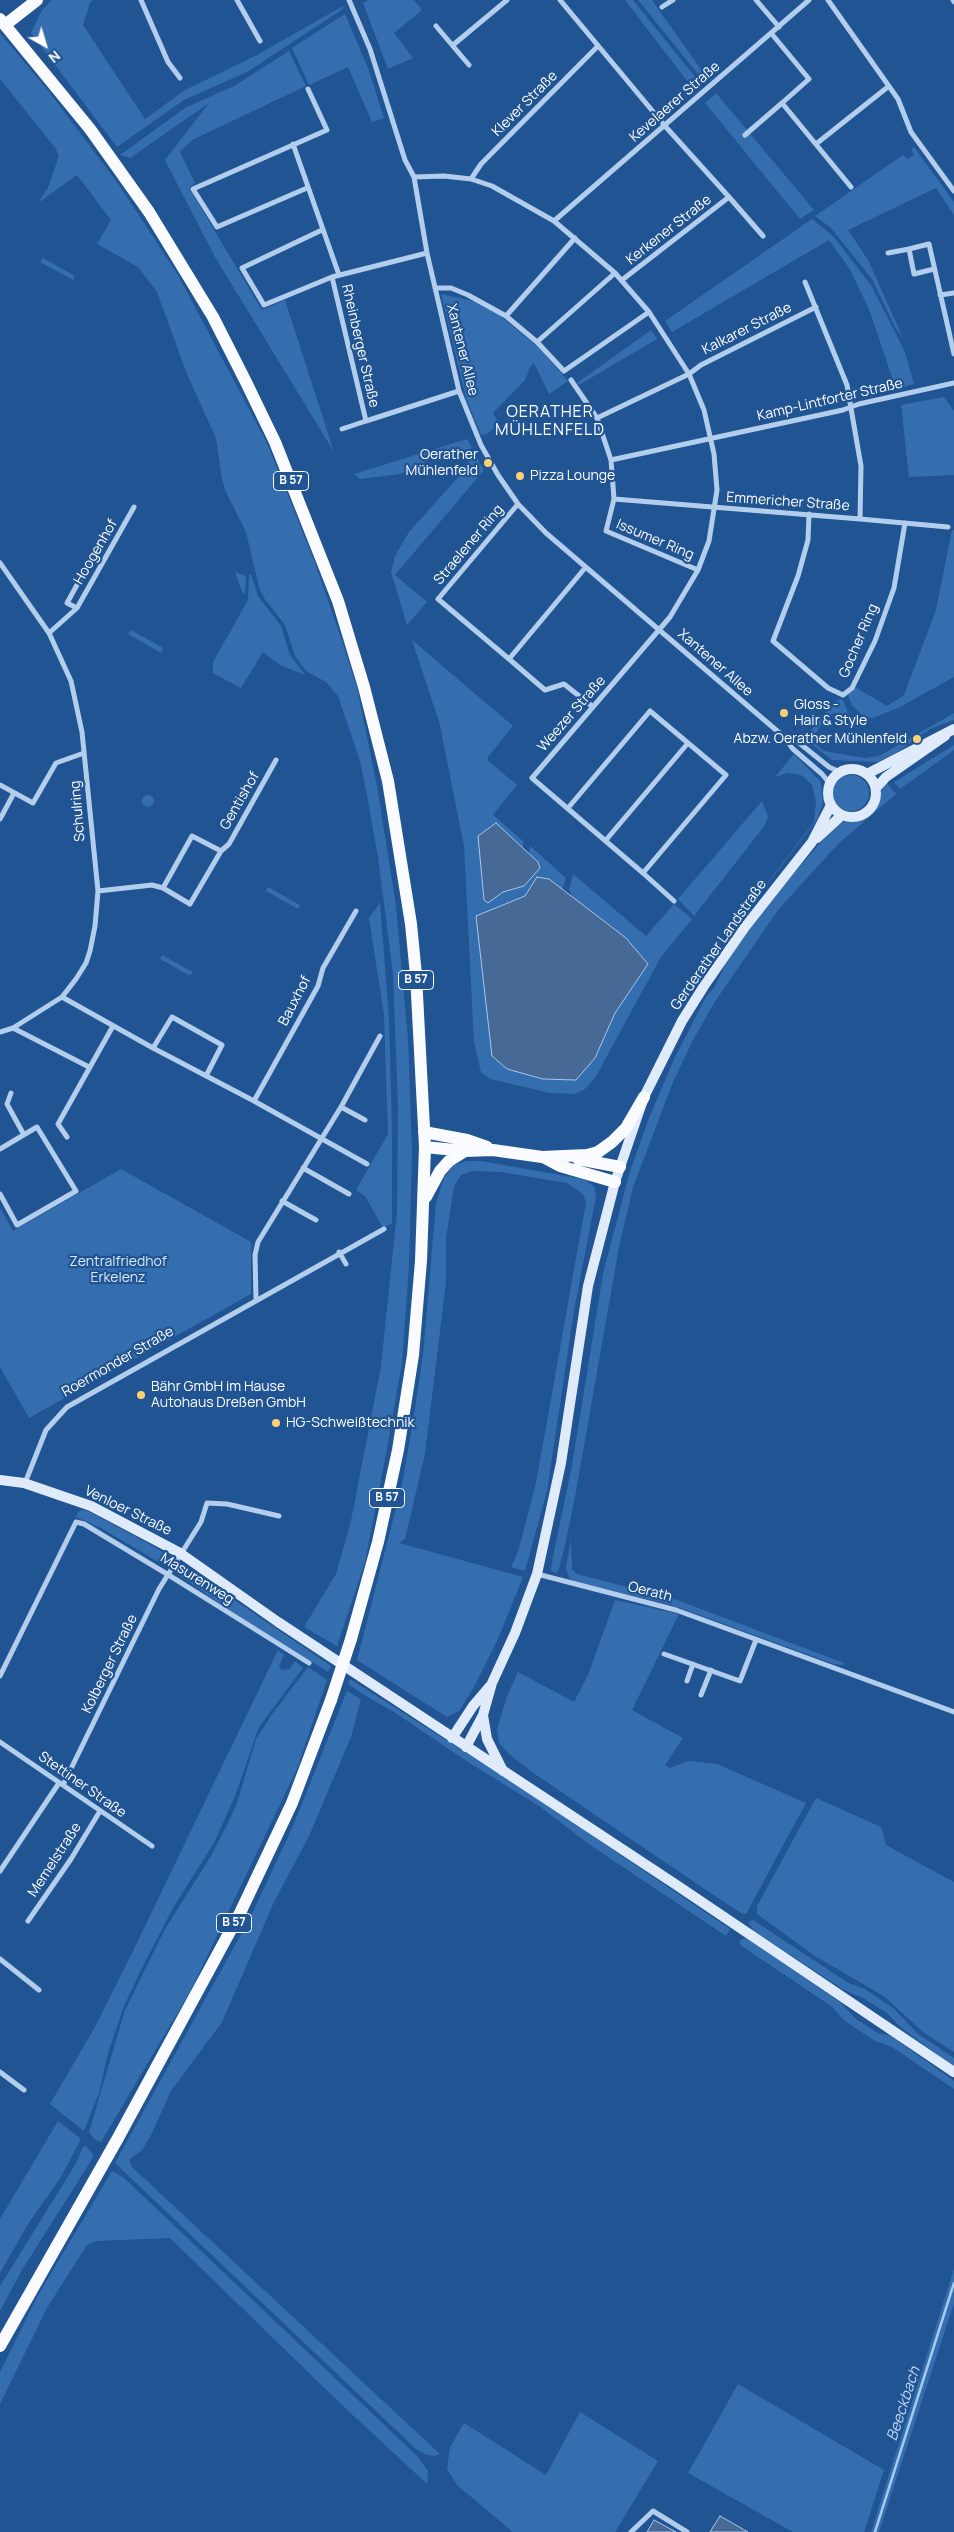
<!DOCTYPE html>
<meta charset="utf-8">
<style>
body{margin:0}
#map{position:relative;width:954px;height:2532px;overflow:hidden;background:#215492;font-family:Manrope,sans-serif}
canvas{display:block}
.north{position:absolute;left:20px;top:20px;width:50px;height:50px;-webkit-text-stroke:4px #215492;paint-order:stroke;rotate:141deg;font-size:14px;font-weight:700;line-height:20px;text-align:center;color:#fff}
.north::after{content:'';display:block;margin:auto;width:18px;height:22px;background:#fff;clip-path:polygon(50% 0,100% 100%,50% 72%,0 100%)}
</style>
<div id="map">
<canvas width="954" height="2532"></canvas>
<div class="north">N</div>
</div>
<script>
const ctx = document.querySelector('canvas').getContext('2d');
ctx.lineJoin = 'round';
function paint(path, color) { ctx.fillStyle = color; ctx.fill(path, 'evenodd'); }
const shape = rows => new Path2D(rows.map(r => 'M' + r).join(''));
function strokePath(path, color, width, dash) { ctx.strokeStyle = color; ctx.lineWidth = width; ctx.lineCap = dash ? 'butt' : 'round'; ctx.setLineDash(dash || []); ctx.stroke(path); }
function drawText(font, color, halo, rows, align = 'center') {
  ctx.font = font + ' Manrope,sans-serif'; ctx.lineWidth = 4.5; ctx.setLineDash([]); ctx.textBaseline = 'middle'; ctx.strokeStyle = halo; ctx.fillStyle = color; for (const [text, x, y, turn = 0] of rows) {
    ctx.save(); ctx.translate(x, y); ctx.rotate((+turn || 0) * Math.PI / 180); ctx.textAlign = isNaN(turn) ? turn : align; if (halo) ctx.strokeText(text, 0, 0); ctx.fillText(text, 0, 0); ctx.restore();
  }
}
paint(shape([
 [52,0,93,0,90,3,83,25,145,119,185,90,257,55,343,6,343,9,247,72,184,100,117,147,31,33,42,10],
 [368,0,414,0,422,10,394,33,413,58,388,69,363,3],
 [625,0,633,0,700,83,694,90],
 [638,0,652,0,707,78,704,80,698,74],
 [345,14,368,68,384,118,372,122,348,67,309,85,292,48],
 [0,33,50,93,117,182,178,275,267,443,315,563,340,635,357,688,377,786,396,906,408,1039,412,1153,409,1266,402,1363,385,1459,365,1562,337,1646,304,1627,336,1574,351,1521,381,1366,397,1212,398,1107,393,974,378,857,367,795,360,761,338,696,326,682,306,671,295,656,285,625,264,598,259,587,246,532,226,492,222,479,216,438,187,374,157,292,138,267,97,244,111,220,77,175,38,203,48,188,59,156,56,149,0,79],
 [289,51,306,86,192,140,180,152,195,183,189,188,262,310,285,300,334,452,215,257,165,160,209,103,130,158,120,155,185,108,234,86],
 [716,93,814,210,800,219,705,103],
 [914,147,954,202,954,215,936,188,848,230,868,260,903,338,895,327,872,279,830,227,815,216,903,155,907,159,914,155,911,150],
 [812,219,833,236,871,285,905,352,914,384,896,389,869,309,849,268,829,240,672,332,665,321],
 [43,258,75,276,73,280,40,262],
 [441,294,473,301,498,314,538,347,568,381,549,394,534,363,530,367,525,380,493,413,499,424,487,434,481,435,466,398],
 [651,330,657,339,579,385,577,383],
 [944,397,954,411,954,475,909,477,901,405],
 [467,439,472,448,458,458,440,455,400,474,360,479,354,474],
 [474,453,484,470,395,575,427,602,407,625,391,572,395,556,409,532,461,474],
 [952,530,954,530,954,677,900,707,873,718,864,717,852,705,848,696,849,691,855,687,887,706,904,695,936,610],
 [235,572,246,576,245,594,242,592],
 [251,574,258,596,281,626,290,655,305,675,280,665,263,652,241,688,213,673,213,662,248,600,249,575],
 [131,630,163,648,161,653,128,634],
 [412,640,513,726,488,757,488,761,517,785,493,815,523,841,523,848,496,823,488,903,503,892,524,886,540,868,538,862,529,853,530,846,566,878,562,890,549,879,537,877,525,896,476,916,492,1056,507,1069,543,1079,576,1080,595,1058,615,1013,648,964,626,938,574,900,569,889,573,874,646,936,674,904,692,919,661,957,595,1078,585,1089,575,1094,550,1093,490,1079,481,1072,474,1042,464,846,440,725],
 [840,699,843,700,849,715,861,724,834,713,824,720,814,736,818,746,824,751,865,758,879,756,954,713,954,720,930,729,899,751,878,762,832,760,804,738,834,703],
 [954,745,954,750,900,789,894,782],
 [794,754,821,782,823,804,817,820,697,975,814,822,816,802,812,785,801,775,788,773,775,777],
 '833 793a18 18 0 1 1 36 0a18 18 0 1 1-36 0Z',
 [886,782,896,794,837,845,778,910,714,1003,693,1040,673,1082,633,1187,619,1247,575,1497,565,1545,558,1572,555,1573,551,1570,552,1562,572,1465,603,1274,629,1174,649,1118,675,1057,706,997,715,986,733,949,772,898,838,823,863,820,872,813],
 '142 801a6 6 0 1 1 12 0a6 6 0 1 1-12 0Z',
 [762,801,768,816,765,825,694,916,678,899],
 [268,887,300,905,298,909,266,891],
 [380,903,389,1019,392,1129,392,1223,383,1228,365,1196,356,1190,388,1134,384,1015,369,918],
 [162,955,193,972,190,976,160,959],
 [466,1161,481,1161,583,1179,594,1186,596,1196,574,1311,547,1491,525,1571,511,1567,518,1552,536,1483,586,1202,583,1194,567,1183,501,1172,472,1171,461,1175,454,1186,446,1238,446,1282,425,1454,405,1539,399,1543,523,1577,498,1639,474,1687,459,1711,447,1717,357,1660,402,1485,414,1415,423,1355,436,1203,444,1178,454,1165],
 [121,1169,251,1242,251,1294,29,1418,0,1367,0,1208,13,1231],
 [82,1510,88,1511,151,1545,164,1553,168,1561,165,1565,160,1563,101,1528,76,1517,78,1512],
 [571,1539,572,1569,577,1574,677,1600,844,1663,843,1665,834,1664,672,1605,575,1582,569,1578,566,1568],
 [177,1564,186,1567,331,1666,328,1672,247,1622,176,1573,174,1568],
 [615,1600,679,1614,632,1710,683,1738,665,1765,670,1768,688,1761,717,1764,806,1803,746,1914,741,1913,712,1894,532,1772,509,1754,499,1743,497,1729,507,1696,518,1672,574,1702,588,1675],
 [278,1650,284,1655,279,1666,282,1670,290,1669,295,1661,303,1668,259,1727,235,1796,214,1843,174,1906,140,1972,124,2006,108,2053,99,2093,84,2131,50,2104,95,2027,133,1951],
 [308,1667,327,1680,297,1769,190,1992,101,2142,94,2139,89,2132,125,2010,165,1929,211,1856,227,1825,237,1803,256,1739,273,1713],
 [350,1679,517,1785,730,1929,726,1936,593,1847,539,1806,468,1762,394,1712,364,1695,348,1684],
 [347,1691,361,1699,351,1737,309,1836,274,1902,222,2022,171,2091,151,2135,142,2150,130,2159,130,2162,132,2167,440,2454,435,2456,427,2455,416,2449,115,2163,251,1916,293,1826],
 [816,1798,881,1827,886,1845,954,1882,954,2052,923,2032,885,1997,815,1956,757,1914,757,1906],
 [753,1920,847,1982,865,1989,894,2009,918,2034,954,2058,954,2067,899,2026,887,2013,861,1997,844,1990,754,1931,748,1922],
 [746,1938,841,2003,856,2019,878,2033,891,2036,954,2081,954,2089,892,2047,875,2041,845,2021,831,2006,740,1945,740,1940],
 [58,2121,81,2139,61,2177,28,2224,0,2273,0,2219],
 [86,2146,94,2156,22,2270,0,2311,0,2286,75,2165,83,2147],
 [112,2171,123,2177,417,2456,428,2471,427,2484,342,2405,170,2238,96,2241,87,2245,47,2308,0,2404,0,2372,37,2297],
 [954,2269,954,2303,879,2532,871,2532],
 [738,2384,884,2470,864,2532,793,2532,688,2473],
 [580,2412,658,2461,615,2532,513,2532,457,2485,447,2469,450,2447,464,2423,546,2475]
]), '#356eaf');
const water = shape([
 [496,823,538,862,540,868,524,886,503,892,488,903,484,900,478,836,496,823],
 [537,877,549,879,626,938,648,964,615,1013,595,1058,576,1080,543,1079,507,1069,492,1056,476,916,525,896,537,877],
 [720,2516,748,2532,710,2532,720,2516],
 [654,2520,676,2532,647,2532,654,2520]
]);
paint(water, '#466996');
strokePath(water, '#a7c9ee', 1);
strokePath(shape([
 [875,2532,954,2283]
]), '#a7c9ee', 2.5);
strokePath(shape([
 [141,0,168,62,180,78],
 [237,0,260,41],
 [349,0,370,49,405,160,414,177,427,253,459,391,481,445,498,475,518,504,546,533,783,736,793,749,822,774,830,784],
 [560,0,665,126,729,197,622,280],
 [756,0,779,27],
 [828,0,898,99,911,132,954,191],
 [953,0,954,2],
 [662,7,673,0],
 [436,26,469,65],
 [771,33,809,79,782,103,851,187],
 [453,45,507,0],
 [745,135,782,103],
 [293,144,339,275],
 [816,144,889,86],
 [414,177,444,176,471,179,492,186,554,221,615,273,649,312,689,374,704,410,714,454,717,490,709,541,698,570,670,617,532,778,643,873,726,775,650,711,568,808],
 [471,179,481,164,597,47],
 [307,188,217,227,193,189,327,130,308,89],
 [729,197,763,236],
 [554,221,809,0],
 [322,230,242,268,264,305,332,277,427,253],
 [888,253,909,249],
 [934,269,914,274,909,249,929,244,954,354],
 [332,277,366,421,459,391],
 [805,282,847,385,861,466,860,519,948,527],
 [435,288,451,288,468,295,506,316,537,342,564,371,649,312],
 [940,295,954,293],
 [506,316,575,238],
 [537,342,615,273],
 [571,380,597,418,611,460,614,499,606,531,698,570],
 [597,418,689,374,701,365,816,307],
 [342,429,366,421],
 [611,460,843,410,859,404,954,383],
 [614,499,860,519],
 [518,504,438,599,509,659,585,568],
 [809,514,808,540,798,576,773,641,828,688,843,695,852,688,875,641,894,588,905,523],
 [0,563,49,633,71,681,82,732,98,891,95,926,90,951,86,963,76,979,62,997,13,1028,0,1032],
 [77,608,67,603,110,525],
 [49,633,77,608,134,507],
 [509,659,545,690,564,684,593,707],
 [784,736,798,742,829,767,840,772],
 [0,785,33,803,56,763,84,753],
 [0,819,14,793],
 [606,840,688,743],
 [643,873,674,901],
 [163,888,192,836,221,851],
 [98,891,152,885,163,888,190,904,221,851,229,844,276,760],
 [62,997,153,1048,254,1101,367,1164],
 [13,1028,89,1067],
 [153,1048,172,1017,222,1045,206,1076],
 [11,1093,7,1104,24,1135],
 [254,1101,318,986,323,968,356,911],
 [341,1107,365,1120],
 [67,1137,58,1124,113,1026],
 [0,1149,37,1127,76,1191,17,1225,0,1194],
 [303,1168,349,1194],
 [282,1201,316,1220],
 [339,1252,346,1264],
 [256,1300,255,1255,258,1242,341,1107,380,1036],
 [25,1483,46,1430,67,1407,384,1229],
 [537,1574,676,1610,954,1712],
 [664,1654,740,1681,756,1640],
 [0,1676,76,1522,84,1524,167,1574,309,1663],
 [687,1681,693,1664],
 [701,1695,711,1670],
 [0,1742,152,1846],
 [63,1785,159,1589,201,1522,207,1503,227,1504,279,1516],
 [0,1871,59,1783],
 [28,1921,71,1859,100,1811],
 [0,1959,39,1990],
 [0,2072,24,2090],
 [631,2532,653,2511,687,2532]
]), '#b3ceed', 5);
strokePath(shape([
 '828 793a24 24 0 1 1 48 0a24 24 0 1 1-48 0Z',
 [867,774,954,729],
 [876,788,886,777,945,736],
 [817,838,842,815],
 [0,1480,24,1483,91,1506,180,1553,278,1622,678,1886,954,2072],
 [483,1715,487,1739,503,1771],
 [452,1738,473,1706,490,1686],
 [466,1747,483,1715,492,1683,515,1633,537,1574,561,1463,588,1286,615,1182,644,1097,682,1021,704,986,745,927,812,842,831,805]
]), '#dfebfa', 10);
strokePath(shape([
 [0,19,90,129,149,212,213,317,246,382,275,442,338,601,364,687,388,781,411,924,416,975,425,1147,421,1261,413,1355,398,1450,378,1542,351,1639],
 [5,25,37,0],
 [424,1132,467,1140,487,1147],
 [425,1147,465,1151,493,1150,542,1157,587,1155,598,1152,612,1142,626,1128,644,1097],
 [545,1158,560,1166,615,1182],
 [578,1159,620,1167],
 [426,1197,440,1171,449,1161,465,1151],
 [0,2346,118,2138,240,1913,292,1803,331,1700]
]), '#f9fbff', 12);
strokePath(shape([
 [331,1700,351,1639]
]), '#f9fbff', 12);
for (const [x, y, r, color] of [
 [488,463,5,"#fad274"],
 [520,476,5,"#fad274"],
 [784,713,5,"#fad274"],
 [917,739,5,"#fad274"],
 [141,1395,5,"#fad274"],
 [276,1423,5,"#fad274"]
]) { const dot = new Path2D(); dot.arc(x, y, r, 0, 2 * Math.PI); ctx.fillStyle = color; ctx.fill(dot); strokePath(dot, '#215492', 2); }
for (const [x, y, w] of [
 [291,481,35],
 [416,980,35],
 [387,1498,35],
 [234,1923,35]
]) { const box = new Path2D(); box.roundRect(x - w / 2, y - 9.5, w, 19, 4); ctx.fillStyle = '#215492'; ctx.fill(box); strokePath(box, '#fff', 1); }
drawText('bold 12px', '#fff', null, [
 ["B 57",291,481],
 ["B 57",416,980],
 ["B 57",387,1498],
 ["B 57",234,1923]
]);
drawText('14px', '#fff', '#215492', [
 ["Kevelaerer Straße",675,102,-41],
 ["Klever Straße",525,104,-45],
 ["Kerkener Straße",669,230,-38],
 ["Kalkarer Straße",747,329,-27],
 ["Rheinberger Straße",360,346,77],
 ["Xantener Allee",462,350,76],
 ["Kamp-Lintforter Straße",830,400,-13],
 ["Emmericher Straße",788,502,4],
 ["Issumer Ring",655,540,23],
 ["Straelener Ring",469,545,-50],
 ["Hoogenhof",96,552,-60],
 ["Gocher Ring",859,641,-67],
 ["Xantener Allee",715,663,41],
 ["Weezer Straße",572,714,-49],
 ["Gentishof",240,801,-60],
 ["Schulring",78,811,-95],
 ["Gerderather Landstraße",719,945,-55],
 ["Bauxhof",295,1001,-63],
 ["Roermonder Straße",118,1362,-30],
 ["Venloer Straße",128,1511,26],
 ["Masurenweg",197,1579,32],
 ["Oerath",650,1592,14],
 ["Kolberger Straße",110,1664,-64],
 ["Stettiner Straße",82,1785,35],
 ["Memelstraße",55,1860,-57]
]);
drawText('14px', '#fff', '#215492', [
 ["Oerather",478,455,"right"],
 ["Mühlenfeld",478,471,"right"],
 ["Pizza Lounge",530,476],
 ["Gloss -",794,705],
 ["Hair & Style",794,721],
 ["Abzw. Oerather Mühlenfeld",907,739,"right"],
 ["Bähr GmbH im Hause",151,1387],
 ["Autohaus Dreßen GmbH",151,1403],
 ["HG-Schweißtechnik",286,1423]
], 'left');
drawText('14px', '#d8e8fa', '#215492', [
 ["Zentralfriedhof",118,1262],
 ["Erkelenz",118,1278]
]);
drawText('italic 15px', '#bfd8f4', '#215492', [
 ["Beeckbach",904,2404,-72]
]);
ctx.letterSpacing = '1px';
drawText('16px', '#fff', '#215492', [
 ["OERATHER",550,413],
 ["MÜHLENFELD",550,431]
]);
ctx.letterSpacing = '0px';
</script>
